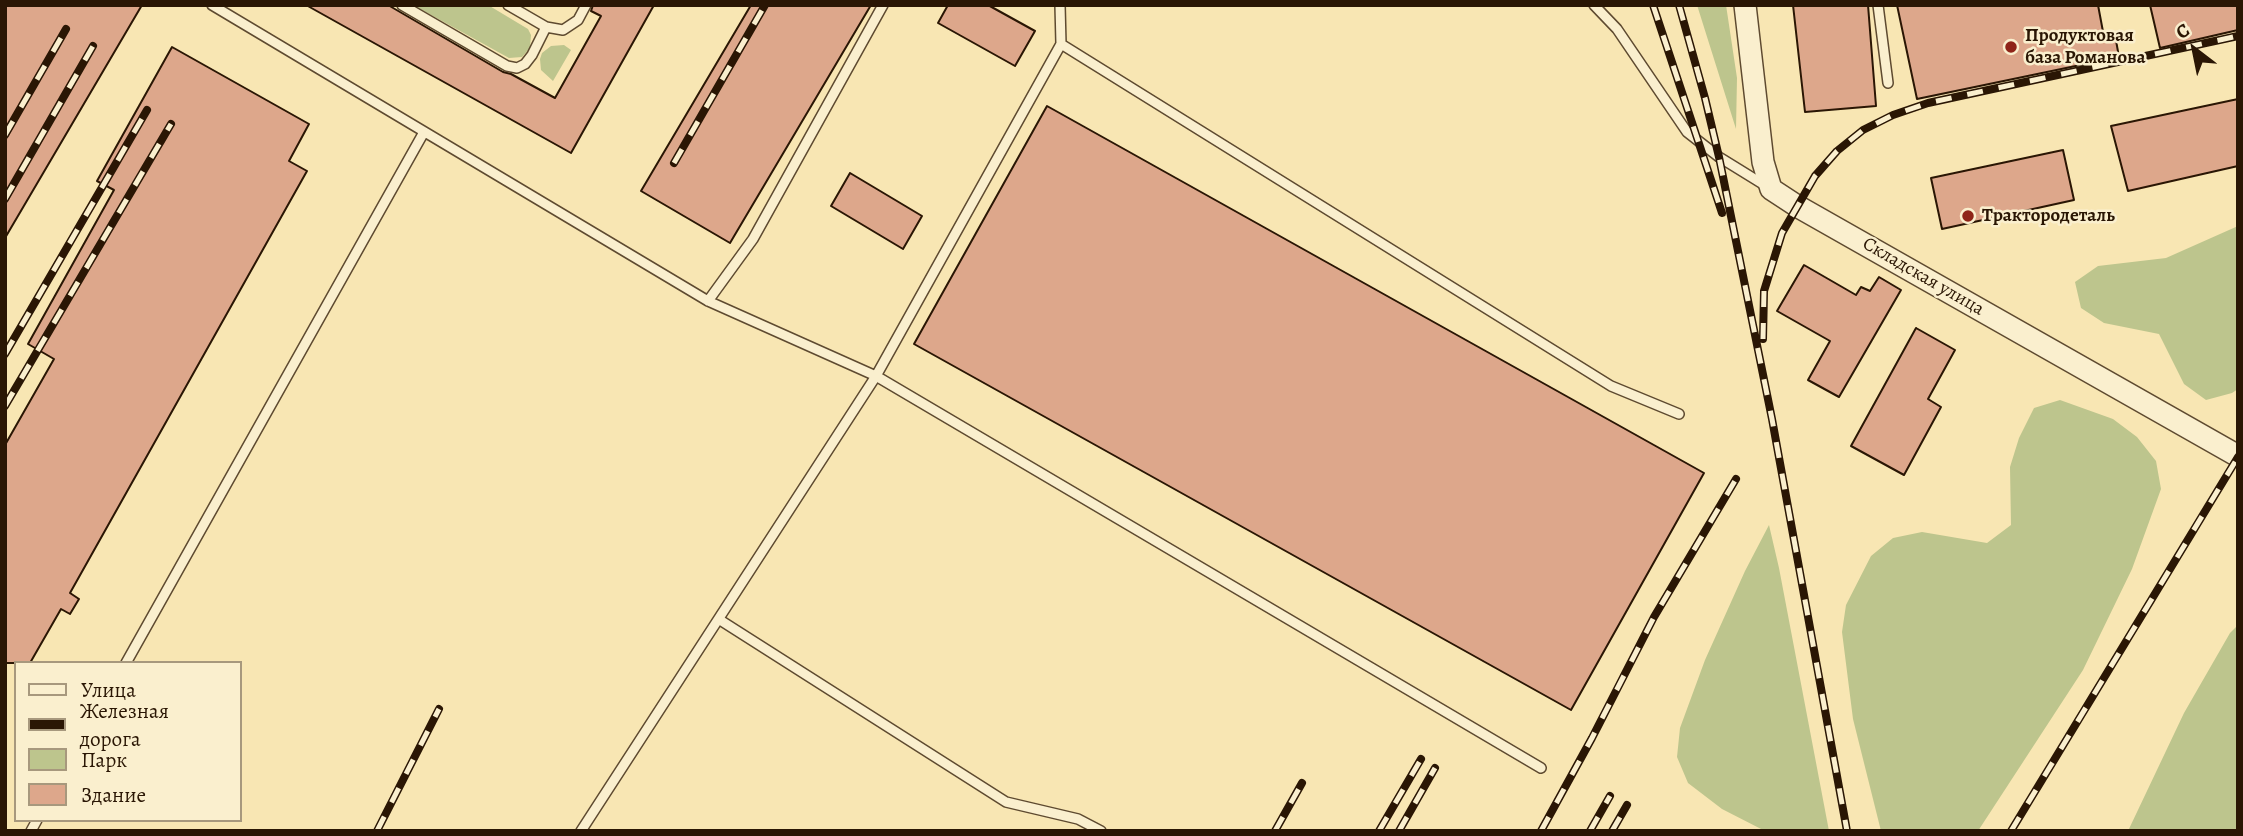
<!DOCTYPE html>
<meta charset="utf-8">
<style>
body{margin:0}
#map{position:relative;width:2243px;height:836px;overflow:hidden;background:#f8e6b3;font-family:Alegreya,serif}
canvas{display:block}
.frame{position:absolute;inset:0;border:7px solid #2a1604;pointer-events:none}
.legend{position:absolute;left:14px;top:661px;width:228px;height:161px;box-sizing:border-box;background:#faefce;border:2px solid #a7987d;margin:0;padding:9px 12px;list-style:none;font-size:21px;color:#2a1604}
.legend li{display:flex;align-items:center;gap:14px;height:35px}
.legend b{width:35px;border:2px solid #a7987d}
.north{position:absolute;left:2159px;top:14px;width:70px;height:70px;-webkit-text-stroke:5px #faefce;paint-order:stroke;rotate:328deg;font-size:19px;font-weight:700;line-height:28px;text-align:center;color:#2a1604}
.north::after{content:'';display:block;margin:auto;width:24px;height:32px;background:#2a1604;clip-path:polygon(50% 0,100% 100%,50% 72%,0 100%)}
</style>
<div id="map">
<canvas width="2243" height="836"></canvas>
<div class="frame"></div>
<ul class="legend">
<li><b style="height:9px;background:#faefce"></b>Улица</li>
<li><b style="height:9px;background:#2a1604"></b>Железная дорога</li>
<li><b style="height:19px;background:#bdc58d"></b>Парк</li>
<li><b style="height:19px;background:#dda78b"></b>Здание</li>
</ul>
<div class="north">С</div>
</div>
<script>
const ctx = document.querySelector('canvas').getContext('2d');
ctx.lineJoin = 'round';
function paint(path, color) { ctx.fillStyle = color; ctx.fill(path, 'evenodd'); }
const shape = rows => new Path2D(rows.map(r => 'M' + r).join(''));
function strokePath(path, color, width, dash) { ctx.strokeStyle = color; ctx.lineWidth = width; ctx.lineCap = dash ? 'butt' : 'round'; ctx.setLineDash(dash || []); ctx.stroke(path); }
function drawText(font, color, halo, rows, align = 'center') {
  ctx.font = font + ' Alegreya,serif'; ctx.lineWidth = 5; ctx.setLineDash([]); ctx.textBaseline = 'middle'; ctx.strokeStyle = halo; ctx.fillStyle = color; for (const [text, x, y, turn = 0] of rows) {
    ctx.save(); ctx.translate(x, y); ctx.rotate((+turn || 0) * Math.PI / 180); ctx.textAlign = isNaN(turn) ? turn : align; if (halo) ctx.strokeText(text, 0, 0); ctx.fillText(text, 0, 0); ctx.restore();
  }
}
paint(shape([
 [413,5,488,5,528,29,531,35,530,48,522,57,509,58],
 [1697,5,1726,5,1737,78,1736,129],
 [564,45,571,50,553,81,541,70,540,59,542,53,551,46],
 [2238,226,2238,389,2232,393,2206,400,2184,384,2159,334,2104,323,2081,308,2075,282,2098,266,2166,258],
 [2060,400,2113,419,2137,437,2156,461,2161,489,2132,569,2083,670,1978,831,1881,831,1853,719,1842,632,1846,605,1871,556,1893,538,1922,532,1987,543,2011,525,2010,467,2019,438,2034,408],
 [1769,525,1779,568,1829,831,1765,831,1722,809,1688,783,1677,757,1680,728,1705,660,1745,571],
 [2238,625,2238,831,2128,831,2184,713,2230,633]
]), '#bdc58d');
const building = shape([
 [5,5,142,5,5,238,5,5],
 [306,5,388,5,503,72,511,74,555,98,601,16,591,11,593,5,654,5,571,153,306,5],
 [751,5,871,5,730,243,641,191,751,5],
 [948,5,988,5,1035,31,1015,66,938,23,948,5],
 [1793,5,1868,5,1876,106,1805,112,1793,5],
 [1897,5,2098,5,2104,37,2115,35,2119,57,1917,99,1897,5],
 [2150,5,2238,5,2238,30,2160,48,2150,5],
 [172,47,309,124,289,161,307,171,70,593,79,599,70,614,61,609,30,663,5,663,5,445,54,359,28,344,114,190,97,181,172,47],
 [2238,99,2238,166,2128,191,2111,126,2238,99],
 [1047,106,1704,473,1571,710,914,344,1047,106],
 [2063,150,2074,200,1942,229,1931,178,2063,150],
 [850,173,922,216,903,249,831,206,850,173],
 [1804,265,1856,295,1861,287,1870,291,1879,277,1901,290,1839,397,1808,380,1830,341,1777,311,1804,265],
 [1916,328,1955,350,1928,399,1941,407,1904,475,1851,446,1916,328]
]);
paint(building, '#dda78b');
strokePath(building, '#2a1604', 2);
const service = shape([
 [212,5,708,301,876,376,1541,768],
 [402,5,507,66,517,68,525,64,532,55,546,27],
 [508,5,546,27,563,30,578,20,586,5],
 [1060,5,1061,44],
 [1594,5,1617,29,1687,132,1719,157,1766,186],
 [1878,5,1888,83],
 [708,301,753,239,883,5],
 [720,620,1006,802,1078,819,1101,831],
 [126,663,424,132],
 [31,831,37,820],
 [581,831,876,376,1061,44,1611,386,1679,414]
]);
const tertiary = shape([
 [1745,5,1763,162,1771,189,1797,206,2238,456]
]);
strokePath(service, '#5e4a30', 12);
strokePath(tertiary, '#5e4a30', 24);
strokePath(service, '#faefce', 9);
strokePath(tertiary, '#faefce', 21);
const rail = shape([
 [1653,5,1722,213],
 [1679,5,1705,98,1719,157,1772,419,1847,831],
 [5,135,66,29],
 [674,163,765,5],
 [5,199,93,46],
 [1763,339,1764,291,1782,233,1815,176,1837,151,1863,130,1893,115,1928,103,2238,36],
 [5,354,147,110],
 [5,406,171,124],
 [377,831,439,709],
 [1275,831,1302,783],
 [1379,831,1421,759],
 [1399,831,1435,768],
 [1541,831,1592,738,1654,617,1736,479],
 [1590,831,1610,796],
 [1612,831,1627,805],
 [2011,831,2238,457]
]);
strokePath(rail, '#2a1604', 8);
strokePath(rail, '#faefce', 5, [16]);
for (const [x, y, r, color] of [
 [2011,47,7,"#8f2418"],
 [1968,216,7,"#8f2418"]
]) { const dot = new Path2D(); dot.arc(x, y, r, 0, 2 * Math.PI); ctx.fillStyle = color; ctx.fill(dot); strokePath(dot, '#faefce', 2.5); }
drawText('bold 19px', '#2a1604', '#faefce', [
 ["Продуктовая",2025,36],
 ["база Романова",2025,58],
 ["Трактородеталь",1982,216]
], 'left');
drawText('19px', '#2a1604', '#faefce', [
 ["Складская улица",1923,277,30]
]);
</script>
